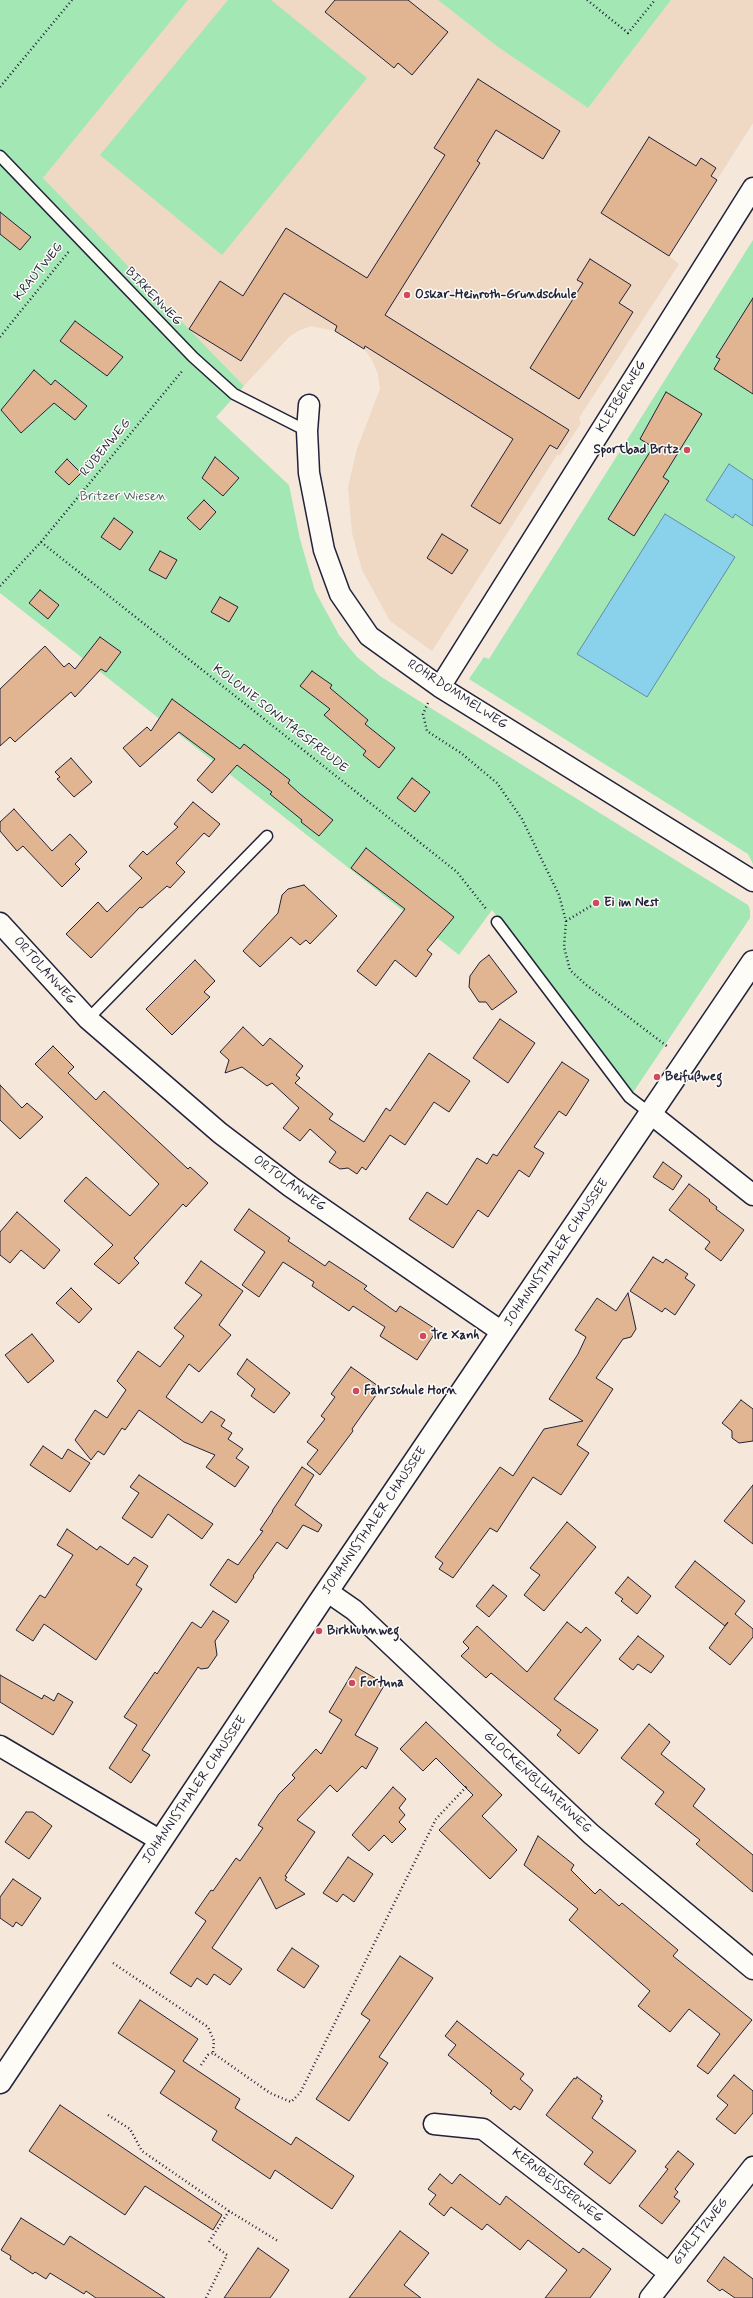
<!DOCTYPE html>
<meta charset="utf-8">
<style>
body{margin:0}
canvas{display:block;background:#f5e7d9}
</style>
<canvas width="753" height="2298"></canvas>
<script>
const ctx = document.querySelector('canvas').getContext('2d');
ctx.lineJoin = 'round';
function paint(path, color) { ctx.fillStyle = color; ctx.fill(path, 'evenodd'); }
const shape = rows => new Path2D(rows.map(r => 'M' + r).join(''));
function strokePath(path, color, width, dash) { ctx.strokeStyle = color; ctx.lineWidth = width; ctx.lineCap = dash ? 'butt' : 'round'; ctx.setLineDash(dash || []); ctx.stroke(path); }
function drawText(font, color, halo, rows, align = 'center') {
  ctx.font = font + ' Mynerve,sans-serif'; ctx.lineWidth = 3; ctx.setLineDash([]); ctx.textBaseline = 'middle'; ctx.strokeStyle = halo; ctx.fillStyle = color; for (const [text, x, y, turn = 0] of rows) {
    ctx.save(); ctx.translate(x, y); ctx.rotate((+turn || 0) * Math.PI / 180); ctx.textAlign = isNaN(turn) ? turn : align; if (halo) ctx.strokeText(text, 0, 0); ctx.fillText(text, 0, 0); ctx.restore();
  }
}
paint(shape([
 [188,0,438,0,498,47,588,108,671,0,753,0,753,123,669,256,679,264,579,418,581,423,560,455,557,455,432,651,390,621,362,570,352,533,348,487,357,449,380,389,378,374,372,360,364,349,335,331,311,326,298,331,289,337,244,386,43,178]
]), '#efd8c4');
paint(shape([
 [0,0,188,0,43,178,244,386,216,417,289,485,300,539,315,591,339,635,357,657,380,676,408,694,748,905,750,910,750,918,632,1094,492,910,459,955,0,593],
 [228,0,271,0,367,78,222,255,100,155],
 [438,0,671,0,588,108,498,47],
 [753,240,753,864,748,854,469,679,484,657,489,659]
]), '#a3e8b4');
const water = shape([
 [729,464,753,480,753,526,735,514,733,518,706,500,729,464],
 [665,514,735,557,647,697,577,654,665,514]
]);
paint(water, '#8ad2eb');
strokePath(water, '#608ca5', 1);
const building = shape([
 [335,0,408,0,448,32,412,75,398,63,394,68,325,12,335,0],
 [478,79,560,131,543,159,496,130,477,161,480,163,385,315,569,430,557,449,550,445,500,524,471,506,513,439,365,346,364,349,335,331,337,326,284,293,241,361,189,329,220,281,243,296,286,228,367,278,445,155,434,148,478,79],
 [649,137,696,166,701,158,716,168,711,176,717,180,669,256,601,213,649,137],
 [0,212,31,237,20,250,0,234,0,212],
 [590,259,631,285,619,303,633,312,579,399,530,368,583,283,577,280,590,259],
 [753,298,753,394,714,369,720,359,716,357,753,298],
 [75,321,123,357,107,376,60,341,75,321],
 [34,370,51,385,55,380,87,406,75,420,54,403,21,433,1,410,34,370],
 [666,392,702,414,663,477,669,481,634,536,608,519,653,447,640,439,666,392],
 [215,457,239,478,223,496,202,478,215,457],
 [67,459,81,473,69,485,55,472,67,459],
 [204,500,216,512,200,530,187,518,204,500],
 [114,518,133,532,120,550,101,537,114,518],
 [442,534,468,550,452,574,427,558,442,534],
 [160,551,177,560,166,579,149,570,160,551],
 [40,590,59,605,48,619,29,603,40,590],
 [220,597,238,607,229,622,211,612,220,597],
 [100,637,121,652,106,672,101,669,75,697,71,692,15,742,10,737,0,746,0,689,45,646,64,667,69,663,75,669,100,637],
 [312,671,332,685,330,688,368,720,365,724,395,748,379,768,363,755,366,751,324,715,330,709,300,686,312,671],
 [172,699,240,749,244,744,290,780,288,783,300,794,333,820,319,836,301,822,302,820,270,794,272,792,237,765,212,793,197,780,215,759,179,732,140,767,123,748,147,727,151,731,172,699],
 [71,758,92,782,74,797,57,779,60,777,55,772,71,758],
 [412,778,430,792,415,812,397,798,412,778],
 [193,802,220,824,209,837,204,833,176,863,185,872,170,888,167,886,142,908,140,907,91,958,66,934,98,902,107,912,142,878,129,866,143,851,147,855,178,827,174,824,193,802],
 [14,809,52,851,70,834,87,852,75,864,80,869,62,887,23,846,17,851,0,831,0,822,14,809],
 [366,848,454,917,427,950,432,954,416,977,395,960,376,986,357,971,405,909,351,868,366,848],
 [304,885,337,916,310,944,306,940,300,945,291,937,260,967,243,951,278,913,282,895,288,889,304,885],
 [489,955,517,992,492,1010,486,1002,479,1002,469,987,470,976,480,962,489,955],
 [195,960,215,981,204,992,210,997,172,1035,146,1009,195,960],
 [500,1019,535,1043,508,1083,473,1058,500,1019],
 [243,1027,263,1046,270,1038,303,1066,296,1075,300,1078,295,1083,333,1114,329,1119,364,1142,386,1108,390,1111,429,1053,470,1081,449,1112,434,1102,405,1145,390,1135,366,1170,362,1167,357,1174,348,1168,340,1169,329,1162,336,1152,310,1129,300,1141,283,1128,299,1108,272,1083,267,1086,242,1067,225,1073,229,1060,220,1052,243,1027],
 [53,1046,74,1067,68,1073,96,1100,104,1091,188,1169,190,1167,208,1183,186,1207,183,1204,134,1258,139,1263,119,1284,94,1264,113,1245,64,1201,86,1177,130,1216,159,1184,35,1064,53,1046],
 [562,1062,589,1080,566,1116,559,1111,534,1147,544,1153,529,1177,519,1170,488,1217,478,1210,453,1248,409,1219,427,1192,447,1205,477,1158,487,1164,493,1154,497,1156,562,1062],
 [0,1085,22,1108,27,1103,43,1117,20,1139,0,1120,0,1085],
 [663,1162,682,1176,673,1190,653,1177,663,1162],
 [689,1184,710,1200,709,1201,717,1207,716,1209,744,1230,721,1261,705,1249,710,1242,669,1210,689,1184],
 [249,1209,290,1238,288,1241,325,1266,329,1261,367,1286,364,1289,396,1312,400,1306,437,1330,417,1360,380,1336,385,1327,353,1306,349,1311,312,1286,314,1282,283,1262,259,1297,242,1285,265,1252,234,1230,249,1209],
 [17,1212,60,1250,44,1269,21,1250,10,1263,0,1255,0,1232,17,1212],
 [653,1257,663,1263,666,1259,688,1274,685,1278,695,1285,675,1315,665,1308,662,1312,630,1291,653,1257],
 [201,1261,243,1291,219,1325,231,1335,199,1372,189,1364,166,1397,202,1423,211,1411,225,1420,221,1426,232,1433,228,1439,243,1449,236,1458,249,1467,235,1487,206,1467,215,1455,184,1442,139,1410,125,1430,122,1428,104,1455,98,1451,91,1460,75,1440,95,1410,107,1418,126,1390,117,1381,138,1351,160,1367,184,1336,174,1328,202,1295,185,1283,201,1261],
 [71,1288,92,1309,79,1323,56,1303,71,1288],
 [628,1293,636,1329,631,1337,623,1339,596,1378,613,1389,577,1445,589,1453,561,1495,533,1477,497,1532,490,1528,453,1578,439,1569,443,1563,435,1557,500,1467,513,1476,544,1429,583,1421,549,1399,578,1354,586,1337,575,1330,597,1298,616,1311,628,1293],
 [32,1334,54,1361,28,1383,5,1355,32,1334],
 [247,1359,290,1393,274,1413,251,1396,255,1389,237,1374,247,1359],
 [351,1367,381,1388,352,1429,353,1431,320,1475,307,1464,318,1450,307,1442,325,1419,321,1416,335,1397,331,1394,351,1367],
 [741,1400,753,1409,753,1441,739,1443,732,1438,732,1431,722,1423,741,1400],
 [43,1446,62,1459,68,1449,90,1463,70,1492,30,1465,43,1446],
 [302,1467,314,1475,295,1505,322,1525,318,1532,303,1525,287,1549,277,1542,253,1576,254,1577,236,1603,210,1585,228,1559,238,1565,263,1531,260,1530,273,1511,272,1511,302,1467],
 [139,1475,213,1524,202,1539,168,1514,152,1538,122,1518,139,1493,130,1487,139,1475],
 [753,1485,753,1544,724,1521,753,1485],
 [567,1522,596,1547,544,1611,524,1595,540,1575,530,1568,567,1522],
 [67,1529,97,1550,100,1546,128,1565,134,1557,148,1566,136,1585,142,1589,96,1660,44,1624,33,1641,16,1630,40,1595,45,1598,73,1555,57,1545,67,1529],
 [695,1561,745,1601,735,1614,753,1629,753,1637,730,1665,709,1648,728,1622,725,1626,675,1587,695,1561],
 [628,1577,651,1596,637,1614,621,1601,623,1599,615,1593,628,1577],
 [493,1585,507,1596,489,1617,476,1606,493,1585],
 [213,1611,229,1621,215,1641,217,1655,208,1668,201,1669,198,1667,196,1670,142,1750,150,1755,131,1783,109,1768,137,1725,124,1717,155,1672,157,1674,192,1622,201,1628,213,1611],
 [567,1622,581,1633,586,1627,601,1640,554,1699,598,1730,579,1754,557,1735,561,1730,491,1673,486,1678,461,1656,469,1648,463,1642,477,1626,527,1672,567,1622],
 [638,1636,664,1656,651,1673,638,1664,633,1670,619,1659,638,1636],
 [356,1667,385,1684,355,1735,378,1748,366,1769,362,1766,337,1792,330,1785,297,1820,315,1832,285,1876,287,1877,285,1880,305,1894,276,1909,260,1877,212,1948,242,1969,230,1985,214,1974,207,1985,197,1978,191,1987,170,1973,206,1921,195,1913,211,1890,213,1891,236,1858,240,1861,263,1828,258,1825,279,1794,295,1778,292,1775,316,1749,321,1754,342,1720,329,1712,356,1667],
 [0,1675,42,1699,44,1695,54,1701,58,1693,73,1702,53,1735,0,1702,0,1675],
 [426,1722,502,1795,482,1816,517,1850,490,1879,439,1830,473,1795,436,1758,423,1771,400,1749,426,1722],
 [649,1724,670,1742,661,1754,705,1789,693,1806,753,1855,753,1892,696,1844,700,1840,655,1804,664,1792,621,1758,649,1724],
 [393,1787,406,1799,399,1808,405,1815,399,1822,406,1829,392,1843,384,1835,369,1851,352,1835,393,1787],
 [26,1812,33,1812,52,1826,29,1859,5,1842,26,1812],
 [538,1836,574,1865,571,1870,595,1894,600,1889,619,1906,622,1903,678,1950,673,1956,752,2020,708,2074,697,2066,720,2034,689,2009,670,2032,638,2006,650,1991,569,1920,578,1909,524,1865,538,1836],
 [348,1857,373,1874,354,1902,343,1894,337,1902,323,1893,348,1857],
 [13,1879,41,1898,22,1926,16,1922,13,1927,0,1918,0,1897,13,1879],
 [292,1948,319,1966,304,1988,277,1970,292,1948],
 [400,1956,433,1978,379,2057,388,2063,349,2121,316,2099,370,2020,361,2014,400,1956],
 [140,2000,198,2039,183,2061,240,2099,235,2108,291,2145,296,2137,354,2176,332,2209,275,2170,270,2179,212,2140,217,2131,160,2093,175,2071,118,2033,140,2000],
 [457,2021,524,2074,520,2079,533,2090,520,2110,514,2106,511,2110,490,2093,492,2091,448,2055,456,2045,445,2036,457,2021],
 [734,2075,753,2091,753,2113,735,2134,716,2119,728,2105,717,2096,734,2075],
 [577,2077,602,2096,600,2099,603,2101,592,2118,636,2151,610,2184,584,2164,593,2152,546,2115,574,2078,576,2079,577,2077],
 [60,2105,222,2215,213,2230,145,2186,125,2215,29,2151,60,2105],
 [678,2151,694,2164,675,2189,678,2192,674,2197,680,2201,662,2224,639,2206,668,2169,665,2167,678,2151],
 [440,2174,452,2184,460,2174,500,2205,506,2196,579,2253,583,2248,611,2269,590,2298,545,2298,567,2270,528,2240,520,2250,487,2224,482,2230,451,2207,444,2216,429,2204,436,2195,428,2189,440,2174],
 [21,2218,64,2245,70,2236,165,2298,96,2298,86,2291,84,2294,50,2273,46,2279,35,2272,33,2274,10,2259,11,2256,1,2250,21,2218],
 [400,2231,429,2253,404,2285,421,2298,349,2298,400,2231],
 [258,2248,289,2270,275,2291,270,2298,224,2298,258,2248],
 [724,2257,753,2279,753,2298,735,2298,722,2289,720,2291,707,2281,724,2257]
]);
paint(building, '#e2b592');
strokePath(building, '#22223b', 1);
const lane = shape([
 [0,156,193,357,234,394,307,431],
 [497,922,629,1097,651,1114],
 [88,1019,267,836]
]);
const street = shape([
 [309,405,307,431,309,473,324,550,340,594,369,636,440,687,753,881],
 [440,687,753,188],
 [0,923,88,1019,220,1133,291,1187,502,1332],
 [651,1114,753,1195],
 [328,1592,354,1610,591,1834,753,1969],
 [0,1746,161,1841],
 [434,2124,483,2129,669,2273],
 [650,2298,753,2167]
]);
const secondary = shape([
 [0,2082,319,1603,753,962]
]);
strokePath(lane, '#22223b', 13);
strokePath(street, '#22223b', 23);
strokePath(secondary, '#22223b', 25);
strokePath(shape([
 [587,0,628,33,655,0],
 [0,87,72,0],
 [0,337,70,250],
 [41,542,457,872,487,910],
 [0,586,41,542,183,370],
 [428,703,423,714,427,731,461,753,497,783,522,819,559,895,566,921,564,947,570,970,585,984,668,1047],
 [566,921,596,903],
 [113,1963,208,2027,214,2041,213,2053],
 [201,2065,208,2055,213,2053,270,2093,291,2102,300,2093,436,1819,467,1786],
 [108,2115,130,2129,142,2151,229,2211,278,2241],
 [209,2242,229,2211],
 [206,2298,227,2255,212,2244]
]), '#22223b', 2.5, [1, 3]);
strokePath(lane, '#fdfcf7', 10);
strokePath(street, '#fdfcf7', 20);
strokePath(secondary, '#fdfcf7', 22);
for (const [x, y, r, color] of [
 [407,295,4,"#d1495b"],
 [687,450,4,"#d1495b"],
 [596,903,4,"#d1495b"],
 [657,1077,4,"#d1495b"],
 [423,1336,4,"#d1495b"],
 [356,1391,4,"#d1495b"],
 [319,1631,4,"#d1495b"],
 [352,1683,4,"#d1495b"]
]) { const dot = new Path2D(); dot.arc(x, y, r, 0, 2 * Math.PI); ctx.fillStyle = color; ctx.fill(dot); strokePath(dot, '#fdfcf7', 1.5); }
drawText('13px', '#22223b', '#fdfcf7', [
 ["KRAUTWEG",39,272,-51],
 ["BIRKENWEG",153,297,46],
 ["KLEIBERWEG",622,397,-58],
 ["RÜBENWEG",106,448,-50],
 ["ROHRDOMMELWEG",457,695,33],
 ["KOLONIE SONNTAGSFREUDE",280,719,38],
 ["ORTOLANWEG",44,971,48],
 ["ORTOLANWEG",289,1184,36],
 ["JOHANNISTHALER CHAUSSEE",557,1253,-56],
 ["JOHANNISTHALER CHAUSSEE",375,1521,-56],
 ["GLOCKENBLUMENWEG",537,1783,43],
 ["JOHANNISTHALER CHAUSSEE",195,1790,-56],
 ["KERNBEISSERWEG",557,2186,38],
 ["GIRLITZWEG",701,2232,-52]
]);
drawText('bold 13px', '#22223b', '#fdfcf7', [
 ["Oskar-Heinroth-Grundschule",415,295],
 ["Sportbad Britz",679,450,"right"],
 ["Ei im Nest",604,903],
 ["Beifußweg",665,1077],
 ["Tre Xanh",431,1336],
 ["Fahrschule Horn",364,1391],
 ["Birkhuhnweg",327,1631],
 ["Fortuna",360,1683]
], 'left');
drawText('13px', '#495d5f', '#fdfcf7', [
 ["Britzer Wiesen",123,497]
]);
</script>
